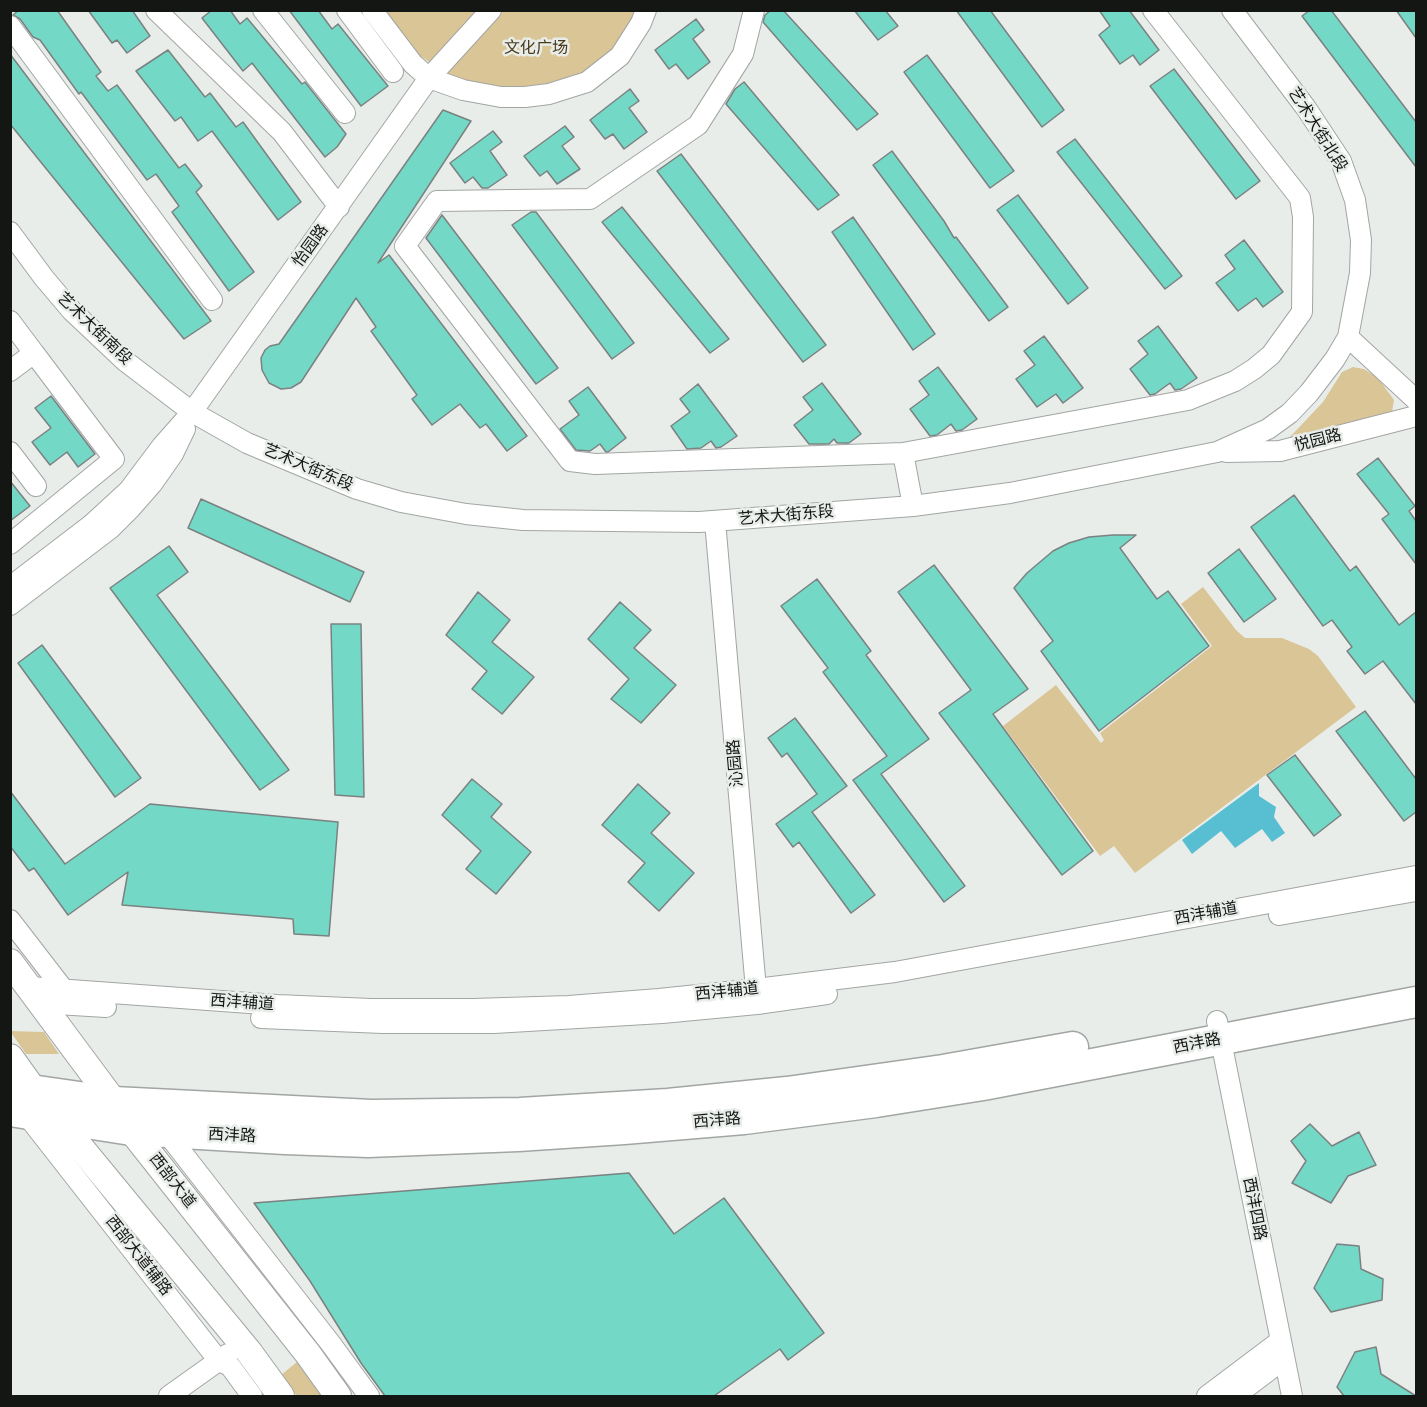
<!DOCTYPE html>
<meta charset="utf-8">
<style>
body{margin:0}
#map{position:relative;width:1427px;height:1407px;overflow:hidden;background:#e9ede9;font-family:"DejaVu Sans",sans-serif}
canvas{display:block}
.frame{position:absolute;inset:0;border:12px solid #141614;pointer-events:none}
</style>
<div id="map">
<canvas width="1427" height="1407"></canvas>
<div class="frame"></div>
</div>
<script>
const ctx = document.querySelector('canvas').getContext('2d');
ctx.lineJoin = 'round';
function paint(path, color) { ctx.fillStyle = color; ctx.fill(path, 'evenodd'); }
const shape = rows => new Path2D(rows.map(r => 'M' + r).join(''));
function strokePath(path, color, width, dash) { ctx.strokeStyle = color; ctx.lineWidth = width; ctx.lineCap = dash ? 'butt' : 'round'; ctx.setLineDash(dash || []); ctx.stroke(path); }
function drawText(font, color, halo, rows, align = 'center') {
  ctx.font = font + ' "DejaVu Sans","Noto Sans SC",sans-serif'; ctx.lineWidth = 5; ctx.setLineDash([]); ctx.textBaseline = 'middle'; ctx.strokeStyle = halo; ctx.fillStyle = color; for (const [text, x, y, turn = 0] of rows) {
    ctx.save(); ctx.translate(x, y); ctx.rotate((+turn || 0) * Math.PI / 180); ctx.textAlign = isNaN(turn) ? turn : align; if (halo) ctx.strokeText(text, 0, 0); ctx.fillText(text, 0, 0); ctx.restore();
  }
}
paint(shape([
 [381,11,637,11,618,45,580,76,551,87,504,88,474,84,445,73,419,55,398,34],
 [1353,367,1364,369,1378,378,1394,400,1392,412,1289,438,1323,402,1342,372],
 [1203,587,1236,630,1245,638,1282,638,1309,649,1318,656,1356,707,1135,873,1114,846,1100,856,1003,726,1056,685,1101,743,1104,740,1100,733,1212,646,1181,604],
 [10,1031,44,1032,59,1054,26,1054],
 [297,1362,322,1396,297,1396,281,1375]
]), '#dac596');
paint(shape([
 [1259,783,1259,796,1276,807,1274,817,1285,833,1272,842,1262,829,1235,848,1221,831,1192,854,1182,840]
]), '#58bed2');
const building = shape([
 [19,10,57,10,101,72,96,76,108,91,117,85,179,168,185,164,202,186,196,192,254,272,229,291,172,212,179,206,156,174,147,180,81,92,79,94,40,40,33,37,20,19,13,15,19,10],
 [88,10,132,10,150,36,127,53,117,40,112,43,88,10],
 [212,10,230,10,240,24,247,18,302,84,305,82,346,134,337,147,325,157,252,63,243,71,202,18,212,10],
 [289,10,318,10,332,29,338,24,388,86,361,106,289,10],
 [771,10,783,10,878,114,857,130,763,22,765,15,771,10],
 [854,10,885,10,898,26,878,40,854,10],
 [956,10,990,10,1064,110,1042,127,956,10],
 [1099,10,1129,10,1159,50,1140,65,1133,55,1120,64,1099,35,1110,26,1099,10],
 [1310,10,1331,10,1416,122,1416,167,1302,16,1310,10],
 [1396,10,1416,10,1416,38,1396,10],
 [696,19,704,30,693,39,710,62,688,79,676,64,669,69,655,50,696,19],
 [168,50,205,97,210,93,236,127,243,122,301,202,278,220,212,131,198,141,181,117,175,121,136,71,168,50],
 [10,54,211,321,184,339,10,124,10,54],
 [927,55,1014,171,990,188,904,72,927,55],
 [1174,69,1260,181,1236,199,1150,86,1174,69],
 [744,82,839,195,818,210,726,104,735,89,744,82],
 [630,89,639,101,629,108,647,132,624,149,613,134,605,139,590,120,630,89],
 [443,110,471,121,378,263,389,255,527,436,507,451,486,424,480,428,460,404,432,425,412,399,417,395,371,331,376,327,356,298,301,382,291,388,281,389,269,383,262,370,261,358,265,350,270,346,279,344,443,110],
 [565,126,574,137,562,146,580,169,557,184,547,171,540,176,524,156,565,126],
 [493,131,502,142,490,151,507,175,488,188,482,188,473,177,465,183,450,163,493,131],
 [1075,139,1182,276,1165,289,1057,152,1075,139],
 [892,151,944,221,954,238,956,237,1008,307,989,321,873,165,892,151],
 [681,154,826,345,803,362,657,171,681,154],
 [1018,195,1088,288,1068,304,997,210,1018,195],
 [622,207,729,339,710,353,602,222,622,207],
 [531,212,536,212,634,343,612,359,512,225,531,212],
 [442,215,558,368,536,384,426,238,442,215],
 [853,217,935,334,913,350,832,232,853,217],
 [1244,240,1283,292,1263,307,1256,298,1238,311,1216,283,1235,269,1225,255,1244,240],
 [1158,326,1197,378,1181,389,1175,390,1170,383,1155,394,1150,395,1130,369,1148,354,1138,341,1158,326],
 [1044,336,1083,388,1063,403,1056,394,1037,407,1016,379,1035,365,1024,351,1044,336],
 [938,367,977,419,962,430,956,431,951,424,937,435,930,436,910,409,929,395,919,381,938,367],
 [822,383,861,434,849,443,837,443,834,439,829,444,809,444,794,425,813,410,803,397,822,383],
 [698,384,737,436,721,447,716,448,711,441,701,448,687,449,671,426,690,412,680,399,698,384],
 [588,387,626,438,608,452,606,452,600,444,590,451,576,450,560,429,579,415,569,401,588,387],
 [51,396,95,454,78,467,67,452,50,465,32,442,51,428,35,408,51,396],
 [1378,458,1415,506,1409,511,1416,521,1416,564,1382,519,1389,514,1357,474,1378,458],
 [10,481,30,506,10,521,10,481],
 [1294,495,1350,571,1356,566,1399,625,1416,612,1416,704,1383,661,1365,674,1347,651,1352,647,1332,620,1323,626,1251,527,1294,495],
 [201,499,364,572,350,602,188,528,201,499],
 [1113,535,1136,535,1120,548,1157,599,1168,591,1209,646,1099,731,1041,651,1053,641,1014,588,1027,573,1053,551,1069,543,1089,537,1113,535],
 [169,546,188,572,157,595,289,770,260,790,110,588,169,546],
 [1239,549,1276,599,1244,622,1208,573,1239,549],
 [934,565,1028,689,993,714,1093,851,1062,875,939,713,971,690,898,592,934,565],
 [817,579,871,651,866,655,929,739,881,774,965,886,944,902,853,780,887,756,823,672,828,668,781,606,817,579],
 [478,592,510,620,492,642,534,677,502,714,472,689,487,671,446,635,478,592],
 [620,602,651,630,634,648,676,685,641,723,611,699,629,679,588,639,620,602],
 [331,624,361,624,364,797,335,795,331,624],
 [42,645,141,778,115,797,18,663,42,645],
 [1365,711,1416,779,1416,812,1404,821,1336,731,1365,711],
 [795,718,847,786,812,812,875,895,851,913,799,842,793,847,776,824,817,794,787,753,782,757,768,738,795,718],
 [1295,755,1341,815,1314,836,1267,775,1295,755],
 [472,779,502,804,491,817,531,852,496,894,466,869,481,851,442,815,472,779],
 [638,784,670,813,651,833,694,873,659,911,628,882,645,863,602,825,638,784],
 [10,791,65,864,150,804,338,822,329,936,294,934,293,919,122,905,128,872,68,915,34,868,29,871,10,846,10,791],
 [1310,1124,1332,1146,1359,1132,1376,1165,1348,1176,1331,1203,1292,1183,1306,1161,1291,1141,1310,1124],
 [629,1173,674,1234,724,1198,824,1333,788,1360,780,1349,714,1396,385,1396,361,1363,310,1281,254,1203,629,1173],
 [1337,1244,1359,1246,1361,1269,1383,1279,1382,1300,1331,1312,1314,1288,1337,1244],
 [1376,1347,1381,1374,1416,1396,1344,1396,1337,1387,1355,1352,1376,1347]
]);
paint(building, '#74d8c6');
strokePath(building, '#7b8180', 1.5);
const minor = shape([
 [156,10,282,132,339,207],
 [263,10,345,113],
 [347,10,393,72],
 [372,10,413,64,429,78,463,90,501,97,525,97,549,94,587,82,620,56,641,23,646,10],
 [754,10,743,54,698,125,590,199,437,201,405,246,570,461,595,464,903,453,1188,400,1235,381,1254,369,1271,355,1302,312,1303,217,1300,198,1153,10],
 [10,26,212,300],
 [10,232,44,278,72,311,125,361,192,412,247,443,357,489,401,502,466,514,523,520,699,522,913,506,1010,493,1217,452,1268,429,1290,413,1309,393,1335,359,1348,337,1360,273,1361,240,1355,200,1341,161,1306,108,1232,10],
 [10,321,34,353,10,371],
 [1348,337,1416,400],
 [10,452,36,486],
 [1226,452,1280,451,1416,416],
 [903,453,913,506],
 [715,521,757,1001],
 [10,544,114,459,34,353],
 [10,587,91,525,129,490,162,446,192,412,429,78,491,10],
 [10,605,111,528,130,509,152,484,173,454,185,429],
 [1279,915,1416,891],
 [10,920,64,990],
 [29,987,277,1005,371,1009,473,1009,569,1006,659,999,756,989,895,972,1416,876],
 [40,1003,106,1007],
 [261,1018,383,1023,494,1023,662,1013,757,1004,827,994],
 [1217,1021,1292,1396],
 [25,1113,219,1361,230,1366,252,1396],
 [166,1132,331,1344,369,1396],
 [169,1396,228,1354],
 [1207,1396,1280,1341],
 [1235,1396,1284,1359]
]);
const major = shape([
 [10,962,114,1102,131,1130,308,1354,338,1396],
 [10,1057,35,1092,249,1352,281,1396]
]);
const highway = shape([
 [10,1087,114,1102,371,1115,520,1113,668,1104,787,1092,943,1070,1073,1047],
 [10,1111,131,1130,285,1139,368,1142,518,1136,624,1129,744,1119,876,1102,983,1085,1416,1002]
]);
strokePath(minor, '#a2a6a3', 22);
strokePath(major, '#a2a6a3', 28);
strokePath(highway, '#a2a6a3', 33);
strokePath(minor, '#fff', 20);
strokePath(major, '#fff', 26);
strokePath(highway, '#fff', 30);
drawText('16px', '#493b1b', '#e9ede9', [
 ["文化广场",536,49]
]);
drawText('16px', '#141614', '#e9ede9', [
 ["艺术大街北段",1317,130,58],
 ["怡园路",311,246,-54],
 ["艺术大街南段",94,329,44],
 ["悦园路",1318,441,-14],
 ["艺术大街东段",308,468,23],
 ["艺术大街东段",786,516,-5],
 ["沁园路",736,763,-95],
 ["西沣辅道",1206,914,-10],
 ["西沣辅道",727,992,-6],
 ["西沣辅道",242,1003,4],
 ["西沣路",1197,1044,-11],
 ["西沣路",717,1121,-5],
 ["西沣路",232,1136,3],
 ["西部大道",172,1181,52],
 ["西沣四路",1254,1209,79],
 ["西部大道辅路",138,1256,52]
]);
</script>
